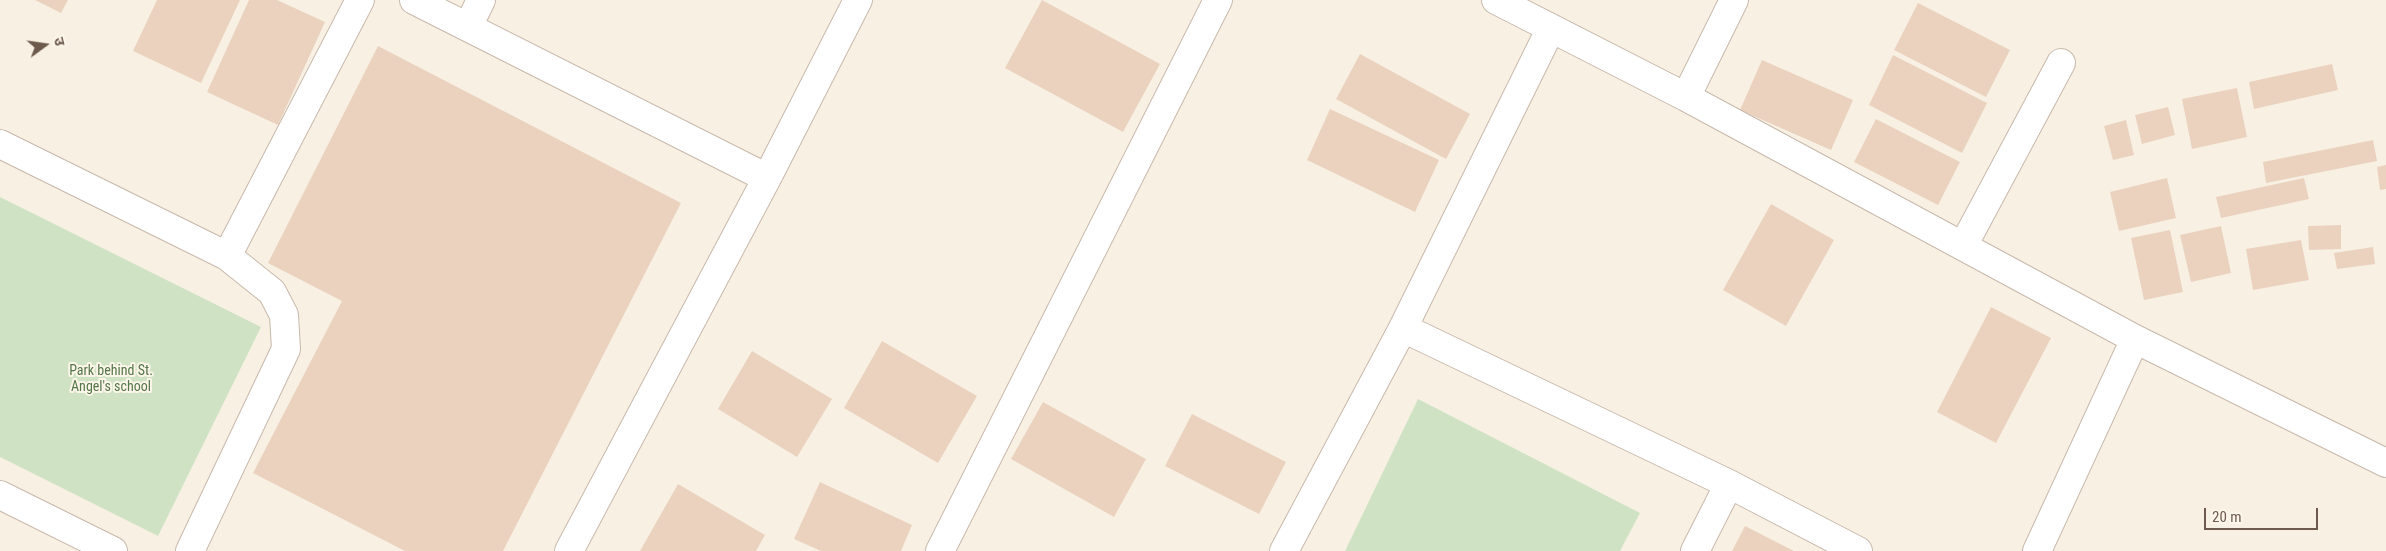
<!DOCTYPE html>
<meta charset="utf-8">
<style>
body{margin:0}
#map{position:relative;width:2386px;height:551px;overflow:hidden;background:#f8f1e3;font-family:"Roboto Condensed","Noto Sans Devanagari",sans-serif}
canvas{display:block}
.north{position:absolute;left:20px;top:20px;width:50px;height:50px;-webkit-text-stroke:4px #fcf5e9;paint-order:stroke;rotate:76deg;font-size:14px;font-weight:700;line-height:20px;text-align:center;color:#6d5a4d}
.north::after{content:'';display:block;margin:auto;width:18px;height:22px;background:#6d5a4d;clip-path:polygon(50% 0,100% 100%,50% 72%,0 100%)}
.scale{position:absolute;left:2204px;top:508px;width:114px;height:22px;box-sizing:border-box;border:2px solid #6d5a4d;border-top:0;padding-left:6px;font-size:15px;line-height:18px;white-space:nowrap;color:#6d5a4d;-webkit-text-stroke:4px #fcf5e9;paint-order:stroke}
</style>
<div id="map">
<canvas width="2386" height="551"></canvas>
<div class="north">उ</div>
<div class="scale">20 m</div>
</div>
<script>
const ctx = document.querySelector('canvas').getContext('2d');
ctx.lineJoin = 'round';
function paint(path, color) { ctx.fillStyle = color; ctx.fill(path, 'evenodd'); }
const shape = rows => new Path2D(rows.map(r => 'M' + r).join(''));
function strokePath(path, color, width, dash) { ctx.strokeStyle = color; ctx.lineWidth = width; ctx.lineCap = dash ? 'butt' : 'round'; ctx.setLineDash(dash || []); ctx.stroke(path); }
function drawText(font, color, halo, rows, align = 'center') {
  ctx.font = font + ' "Roboto Condensed",sans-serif'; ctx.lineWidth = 4; ctx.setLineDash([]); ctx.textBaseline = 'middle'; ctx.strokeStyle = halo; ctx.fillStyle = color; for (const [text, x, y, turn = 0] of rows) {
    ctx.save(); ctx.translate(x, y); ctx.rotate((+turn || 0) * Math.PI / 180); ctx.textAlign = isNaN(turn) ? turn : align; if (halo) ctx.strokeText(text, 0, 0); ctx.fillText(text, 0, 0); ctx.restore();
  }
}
paint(shape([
 [0,197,261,327,158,536,0,457],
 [1418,399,1640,513,1620,551,1345,551]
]), '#cfe3c4');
paint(shape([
 [35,0,68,0,61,13],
 [157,0,240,0,201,83,133,51],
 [249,0,277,0,325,22,278,125,207,92],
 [1042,0,1160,64,1123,132,1005,68],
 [1918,3,2010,50,1986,97,1894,50],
 [378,46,681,203,503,551,405,551,253,473,342,301,268,263],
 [1360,54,1470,114,1446,159,1336,99],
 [1893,55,1987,103,1962,153,1869,105],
 [1762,60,1853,100,1831,150,1740,110],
 [2332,64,2338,90,2254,109,2249,82],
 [2237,88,2247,137,2192,149,2182,99],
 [2168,107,2175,135,2142,144,2135,115],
 [1330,109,1439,160,1415,212,1307,160],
 [1876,119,1960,162,1938,205,1854,162],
 [2126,120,2134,155,2113,160,2104,126],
 [2373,140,2377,161,2266,183,2263,162],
 [2386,165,2386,189,2380,190,2377,167],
 [2167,178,2176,218,2119,231,2110,192],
 [2304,178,2309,199,2221,218,2216,197],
 [1771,204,1834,240,1786,326,1723,290],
 [2341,225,2341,249,2309,250,2308,226],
 [2221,226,2231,273,2191,282,2180,235],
 [2170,230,2183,292,2144,300,2131,238],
 [2301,240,2309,280,2253,290,2246,249],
 [2373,247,2375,264,2337,269,2334,253],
 [1991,307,2051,338,1996,443,1937,412],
 [882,341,977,396,938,463,844,408],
 [752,351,832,399,797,457,718,409],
 [1043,402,1146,459,1114,517,1011,459],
 [1192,414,1286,462,1259,514,1165,466],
 [820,482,912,525,901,551,821,551,794,539],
 [678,484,765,535,756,551,640,551],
 [1745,526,1794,551,1732,551]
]), '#ead2bf');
const minor = shape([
 [414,0,767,178],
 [1496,0,1686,97,2135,339,2386,463],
 [468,27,481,0],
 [1686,97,1734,0],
 [0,144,227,256],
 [1963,246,2061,63],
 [1403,328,1729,484,1858,551],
 [0,495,113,551],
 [190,551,286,349,284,315,272,292,227,256,360,0],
 [569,551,767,178,858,0],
 [940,551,1218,0],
 [1284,551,1403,328,1551,28],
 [1695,551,1729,484],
 [2037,551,2135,339]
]);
strokePath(minor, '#c7b9ac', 30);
strokePath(minor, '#fff', 28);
drawText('14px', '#54774a', '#fcf5e9', [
 ["Park behind St.",111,371],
 ["Angel's school",111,387]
]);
</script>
